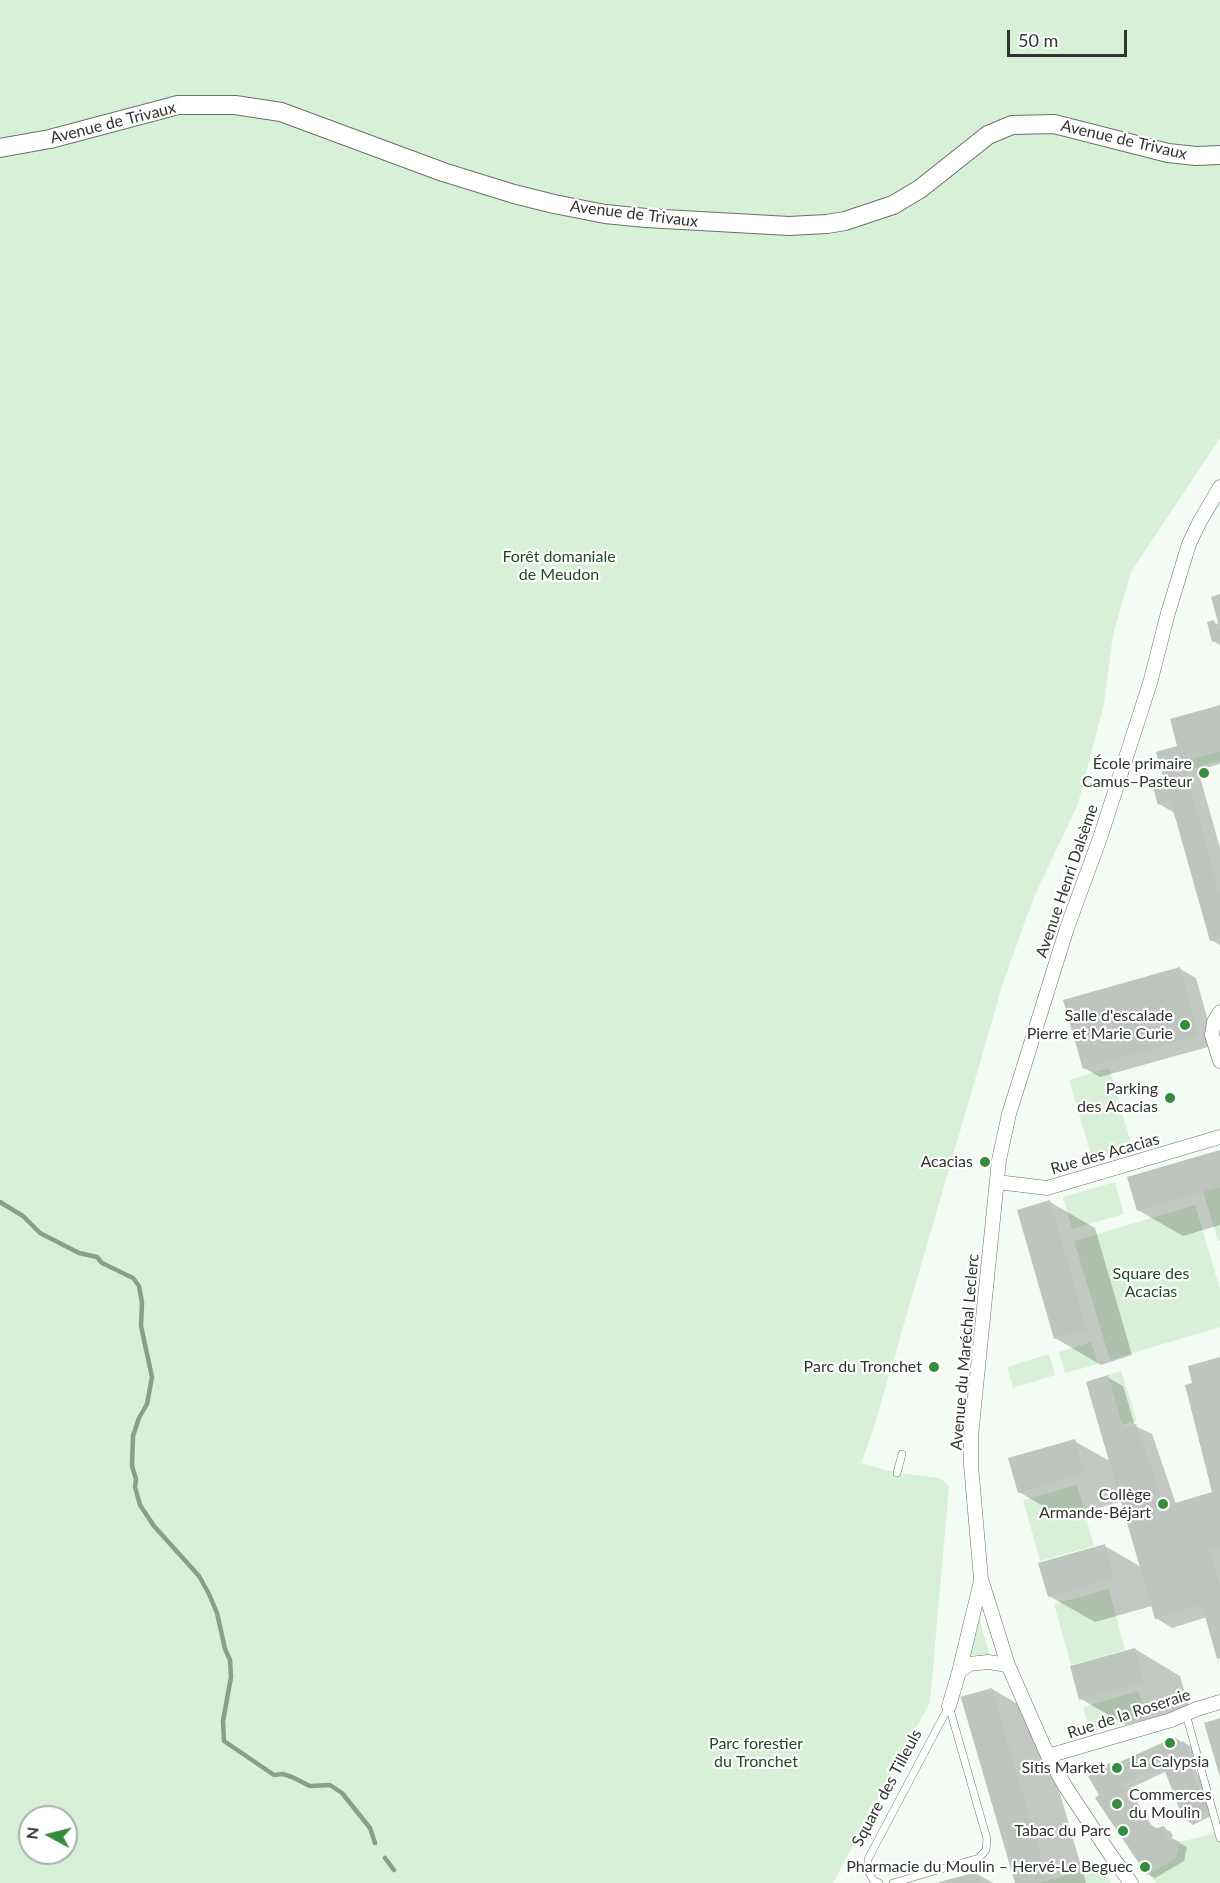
<!DOCTYPE html>
<html>
<head>
<meta charset="utf-8">
<style>
	body { margin:0 }
	#map { position:relative; width:1220px; height:1883px; overflow:hidden; background:#f4fbf4; font-family:Lato,sans-serif }
	canvas { display:block }
	.north { position:absolute; left:18px; top:1805px; width:60px; height:60px; box-sizing:border-box; background:#fff; border:2px solid #adaead; border-radius:50%; rotate:277deg; font-size:16px; font-weight:700; line-height:24px; text-align:center; color:#313431 }
	.north::after { content:''; display:block; margin:auto; width:21px; height:27px; background:#338d3d; clip-path:polygon(50% 0,100% 100%,50% 72%,0 100%) }
	.scale { position:absolute; left:1007px; top:30px; width:120px; height:27px; box-sizing:border-box; border:3px solid #313431; border-top:0; padding-left:8px; font-size:18px; line-height:21px; white-space:nowrap; color:#313431; -webkit-text-stroke:4px #fff; paint-order:stroke }
</style>
</head>
<body>
<div id="map">
<canvas width="1220" height="1883"></canvas>
<div class="north">N</div>
<div class="scale">50 m</div>
</div>
<script>
const context = document.querySelector('canvas').getContext('2d');
context.lineJoin = 'round';
function fill(path, color) { context.fillStyle = color; context.fill(path, 'evenodd'); }
const toPath = rows => new Path2D(rows.map(r => 'M' + r).join(''));
function trace(path, color, width, dash) { context.strokeStyle = color; context.lineWidth = width; context.lineCap = dash ? 'butt' : 'round'; context.setLineDash(dash || []); context.stroke(path); }
function write(font, color, halo, rows, align = 'center') {
  context.font = font + ' Lato,sans-serif'; context.lineWidth = 4.5; context.setLineDash([]); context.textBaseline = 'middle'; context.strokeStyle = halo; context.fillStyle = color; for (const [text, x, y, turn = 0] of rows) {
    context.save(); context.translate(x, y); context.rotate((+turn || 0) * Math.PI / 180); context.textAlign = isNaN(turn) ? turn : align; if (halo) context.strokeText(text, 0, 0); context.fillText(text, 0, 0); context.restore();
  }
}
fill(toPath([
	[0,0,1220,0,1220,438,1131,572,1113,635,1104,704,1078,804,1034,897,1004,980,872,1434,861,1463,897,1473,940,1478,949,1486,930,1702,833,1883,0,1883],
	[30,1817,66,1817,66,1853,30,1853],
	[1220,751,1220,761,1186,771,1183,761],
	[1109,1068,1133,1150,1093,1161,1069,1080],
	[1115,1182,1124,1214,1072,1229,1063,1197],
	[1220,1187,1220,1241,1218,1241,1203,1191],
	[1195,1205,1220,1289,1220,1327,1110,1360,1074,1241],
	[1091,1342,1098,1364,1065,1373,1059,1352],
	[1049,1354,1055,1375,1013,1388,1007,1367],
	[1121,1371,1137,1421,1122,1425,1108,1375],
	[1077,1485,1094,1546,1040,1561,1023,1500],
	[1109,1589,1125,1650,1071,1665,1054,1604],
	[978,1617,979,1617,990,1656,969,1655],
	[1138,1691,1146,1717,1090,1733,1083,1707],
	[1220,1832,1220,1883,1156,1883,1149,1874,1176,1857,1180,1842],
	[1099,1865,1111,1883,1038,1883]
]), '#d7f1d7');
fill(toPath([
	[1214,622,1220,625,1220,645,1213,641],
	[1220,706,1220,764,1198,770,1220,848,1220,945,1211,940,1175,813,1159,804,1159,783,1168,788,1179,747],
	[1180,969,1196,978,1215,1045,1100,1077,1084,1068],
	[1220,1152,1220,1225,1183,1236,1138,1210],
	[1050,1202,1095,1228,1132,1355,1101,1365,1055,1338],
	[1220,1358,1220,1659,1207,1617,1172,1628,1156,1618,1152,1606,1095,1622,1049,1596,1105,1546,1141,1567,1122,1501,1064,1518,1019,1492,1074,1441,1110,1461,1107,1377,1123,1386,1135,1426,1152,1434,1176,1504,1214,1493,1194,1384],
	[1135,1649,1180,1676,1189,1707,1126,1725,1081,1699],
	[992,1689,1037,1715,1086,1883,1017,1883],
	[1175,1738,1192,1747,1198,1761,1193,1763,1215,1814,1193,1825,1186,1820,1167,1771,1129,1789,1154,1829,1164,1828,1171,1832,1173,1836,1171,1839,1187,1847,1184,1861,1155,1878,1148,1874,1102,1796,1109,1765,1113,1767],
	[976,1873,993,1883,942,1883]
]), '#0003');
trace(toPath([
	[0,1202,23,1216,40,1233,79,1253,97,1257,102,1263,133,1278,139,1286,142,1303,141,1326,152,1377,147,1404,139,1418,133,1436,132,1466,136,1479,135,1487,140,1505,154,1526,199,1576,209,1594,217,1613,225,1649,230,1660,231,1677,223,1721,224,1741,274,1775,283,1774,292,1777,310,1786,330,1785,342,1793,370,1828,375,1843],
	[385,1858,394,1870]
]), '#86a286', 4.5);
fill(toPath([
	[1220,594,1220,626,1219,626,1211,597],
	[1214,620,1216,629,1220,629,1220,637,1219,640,1212,642,1207,622],
	[1220,705,1220,751,1183,761,1220,894,1220,938,1210,941,1170,799,1158,805,1152,784,1159,781,1163,792,1167,791,1156,752,1177,746,1170,719],
	[1180,967,1199,1036,1083,1069,1063,1000],
	[1220,1150,1220,1187,1137,1211,1127,1177],
	[1050,1200,1087,1330,1054,1339,1017,1210],
	[1220,1357,1220,1546,1209,1549,1220,1585,1220,1658,1217,1659,1202,1605,1155,1619,1086,1382,1108,1375,1123,1428,1136,1424,1165,1506,1212,1492,1185,1385,1192,1383,1188,1366],
	[1075,1439,1085,1473,1018,1493,1008,1458],
	[1105,1544,1115,1578,1048,1597,1038,1563],
	[1135,1648,1144,1682,1079,1700,1070,1666],
	[992,1688,1048,1880,1038,1883,1015,1883,961,1698,960,1697],
	[1220,1718,1220,1777,1204,1723],
	[1175,1737,1179,1743,1184,1741,1191,1757,1186,1759,1209,1810,1184,1821,1163,1766,1122,1784,1148,1824,1157,1828,1164,1826,1167,1832,1164,1835,1180,1842,1176,1857,1147,1875,1095,1798,1099,1795,1088,1776,1109,1763,1111,1766],
	[977,1872,980,1883,939,1883,939,1882]
]), '#bec5be');
const service = toPath([
	[897,1473,902,1454],
	[1186,1714,1220,1838],
	[879,1883,874,1881,868,1871,868,1859,949,1706],
	[893,1883,979,1858,986,1850,987,1839,949,1706]
]);
const minor = toPath([
	[1220,1012,1214,1022,1212,1035,1220,1061],
	[997,1182,1047,1188,1220,1137],
	[959,1672,969,1664,988,1662,1008,1665],
	[949,1706,959,1672,981,1581],
	[1048,1756,1171,1720,1197,1709,1220,1702],
	[1131,1883,1110,1854,1065,1786,1048,1756,1008,1665,981,1579,971,1465,971,1436,999,1160,1009,1114,1067,928,1100,838,1150,683,1168,613,1189,544,1199,523,1220,487]
]);
const secondary = toPath([
	[0,148,50,139,178,105,235,105,281,112,443,172,514,194,554,204,605,214,646,218,789,226,827,224,845,221,893,205,920,189,988,135,1012,125,1054,124,1168,153,1196,156,1220,155]
]);
trace(service, '#6a716a', 8);
trace(minor, '#6a716a', 15);
trace(secondary, '#6a716a', 20);
trace(service, '#fff', 7);
trace(minor, '#fff', 14);
trace(secondary, '#fff', 18);
for (const [x, y, r, color] of [
	[1204,773,6,"#338d3d"],
	[1185,1025,6,"#338d3d"],
	[1170,1098,6,"#338d3d"],
	[985,1162,6,"#338d3d"],
	[934,1367,6,"#338d3d"],
	[1163,1504,6,"#338d3d"],
	[1170,1743,6,"#338d3d"],
	[1117,1768,6,"#338d3d"],
	[1117,1804,6,"#338d3d"],
	[1123,1831,6,"#338d3d"],
	[1145,1867,6,"#338d3d"]
]) { const dot = new Path2D(); dot.arc(x, y, r, 0, 2 * Math.PI); context.fillStyle = color; context.fill(dot); trace(dot, '#fff', 2); }
write('16px', '#313431', '#fff', [
	["Avenue de Trivaux",113,123,-14],
	["Avenue de Trivaux",1124,140,13],
	["Avenue de Trivaux",634,214,7],
	["Avenue Henri Dalsème",1067,881,-71],
	["Rue des Acacias",1105,1154,-16],
	["Avenue du Maréchal Leclerc",965,1352,-85],
	["Rue de la Roseraie",1129,1714,-18],
	["Square des Tilleuls",887,1788,-62]
]);
write('16px', '#1f4a23', '#fff', [
	["Forêt domaniale",559,557],
	["de Meudon",559,575],
	["Square des",1151,1274],
	["Acacias",1151,1292],
	["Parc forestier",756,1744],
	["du Tronchet",756,1762]
]);
write('16px', '#313431', '#fff', [
	["École primaire",1192,764],
	["Camus–Pasteur",1192,782],
	["Salle d'escalade",1173,1016],
	["Pierre et Marie Curie",1173,1034],
	["Parking",1158,1089],
	["des Acacias",1158,1107],
	["Acacias",973,1162],
	["Parc du Tronchet",922,1367],
	["Collège",1151,1495],
	["Armande-Béjart",1151,1513],
	["La Calypsia",1170,1762,"center"],
	["Sitis Market",1105,1768],
	["Commerces",1129,1795,"left"],
	["du Moulin",1129,1813,"left"],
	["Tabac du Parc",1111,1831],
	["Pharmacie du Moulin – Hervé-Le Beguec",1133,1867]
], 'right');
</script>
</body>
</html>
